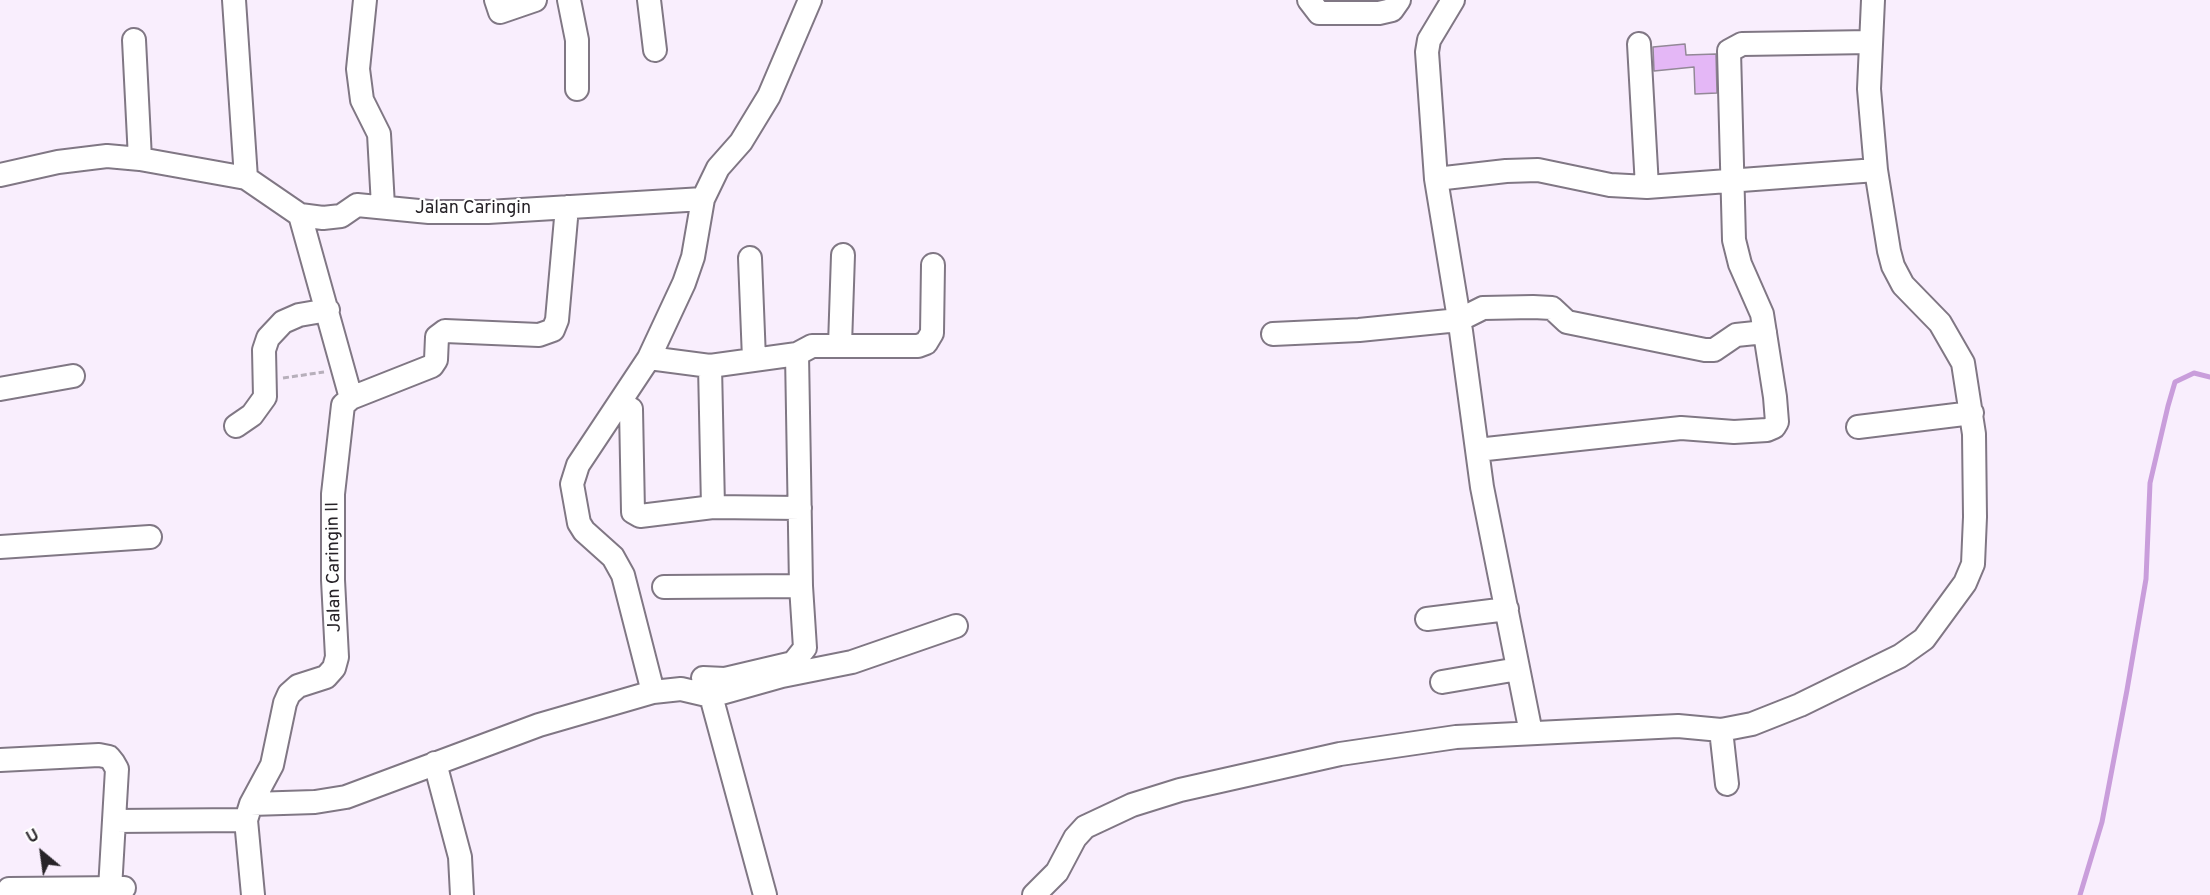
<!DOCTYPE html>
<html>
<head>
<meta charset="utf-8">
<style>
	body { margin:0 }
	#map { position:relative; width:2210px; height:895px; overflow:hidden; background:#f9eefd; font-family:Overpass,sans-serif }
	canvas { display:block }
	.north { position:absolute; left:12px; top:823px; width:60px; height:60px; -webkit-text-stroke:4px #fff; paint-order:stroke; rotate:331deg; font-size:16px; font-weight:700; line-height:24px; text-align:center; color:#272328 }
	.north::after { content:''; display:block; margin:auto; width:21px; height:27px; background:#272328; clip-path:polygon(50% 0,100% 100%,50% 72%,0 100%) }
</style>
</head>
<body>
<div id="map">
<canvas width="2210" height="895"></canvas>
<div class="north">U</div>
</div>
<script>
const context = document.querySelector('canvas').getContext('2d');
context.lineJoin = 'round';
const toPath = rows => new Path2D(rows.map(r => 'M' + r).join(''));
function trace(path, color, width, dash) { context.strokeStyle = color; context.lineWidth = width; context.lineCap = dash ? 'butt' : 'round'; context.setLineDash(dash || []); context.stroke(path); }
function fill(path, color) { context.fillStyle = color; context.fill(path, 'evenodd'); }
function write(font, color, halo, rows, align = 'center') {
  context.font = font + ' Overpass,sans-serif'; context.lineWidth = 4.5; context.setLineDash([]); context.textBaseline = 'middle'; context.strokeStyle = halo; context.fillStyle = color; for (const [text, x, y, turn = 0] of rows) {
    context.save(); context.translate(x, y); context.rotate((+turn || 0) * Math.PI / 180); context.textAlign = isNaN(turn) ? turn : align; if (halo) context.strokeText(text, 0, 0); context.fillText(text, 0, 0); context.restore();
  }
}
trace(toPath([
	[2080,895,2102,822,2127,690,2146,579,2150,483,2168,406,2175,382,2194,373,2210,377]
]), '#c99ddb', 5);
const building = toPath([
	[1685,44,1686,55,1716,54,1717,93,1695,94,1694,67,1654,71,1653,47,1685,44]
]);
fill(building, '#e4b7f6');
trace(building, '#928896', 1.5);
const minor = toPath([
	[234,0,246,178],
	[365,0,358,69,362,100,379,134,383,206],
	[496,0,500,12,535,0],
	[569,0,577,40,577,89],
	[649,0,655,50],
	[1309,0,1319,13,1379,13,1392,10,1399,0],
	[1453,0,1429,40,1427,52,1436,179,1461,331,1482,487,1531,733],
	[134,40,140,159],
	[1639,44,1647,187],
	[0,175,58,162,107,156,140,159,246,178,300,215,323,218,341,216,357,205,429,212,488,212,703,199,718,168,741,142,769,96,810,0],
	[1436,179,1506,171,1538,170,1610,185,1647,187,1876,170],
	[750,258,754,359],
	[1273,334,1359,330,1459,320,1483,308,1533,307,1552,308,1567,322,1705,350,1714,350,1736,335,1765,332],
	[840,345,843,255],
	[649,358,710,366,797,354,812,346,918,346,926,343,932,333,933,265],
	[710,366,713,507,800,508],
	[0,389,73,376],
	[351,398,432,366,436,360,437,337,445,331,539,335,553,330,557,320,567,207],
	[631,409,633,512,640,516,713,507],
	[236,426,252,415,265,397,264,350,268,338,283,322,299,315,328,310],
	[1858,427,1972,413],
	[1477,450,1681,428,1734,432,1767,430,1774,427,1777,422,1775,397,1762,314,1740,264,1734,240,1729,51,1742,44,1871,42],
	[0,547,150,537],
	[664,587,801,586],
	[1427,619,1507,609],
	[703,678,725,679,793,663,805,648,801,586,797,354],
	[1442,682,1518,669],
	[653,692,623,575,613,557,584,531,579,523,572,484,578,465,649,358,684,283,693,257,703,199],
	[711,696,765,895],
	[1721,730,1727,784],
	[0,760,99,755,109,757,113,762,117,769,110,889],
	[435,763,460,857,462,895],
	[251,804,315,802,346,797,539,725,653,692,681,689,711,696,782,676,852,662,956,626],
	[114,821,246,820],
	[9,889,124,888],
	[253,895,246,820,251,804,272,765,285,703,289,694,298,686,326,677,334,668,337,657,333,580,333,494,343,405,351,398,300,215],
	[1034,895,1057,872,1075,838,1085,827,1132,805,1180,790,1340,754,1456,737,1678,726,1721,730,1752,724,1800,705,1900,656,1924,639,1965,583,1973,564,1975,517,1974,434,1963,363,1940,323,1903,285,1893,266,1889,251,1876,170,1869,89,1873,0]
]);
trace(minor, '#807784', 26);
trace(toPath([
	[283,378,324,372]
]), '#b7afbb', 3, [6, 3]);
trace(minor, '#fff', 22);
write('18px', '#272328', '#fff', [
	["Jalan Caringin",473,209],
	["Jalan Caringin II",335,567,-91]
]);
</script>
</body>
</html>
